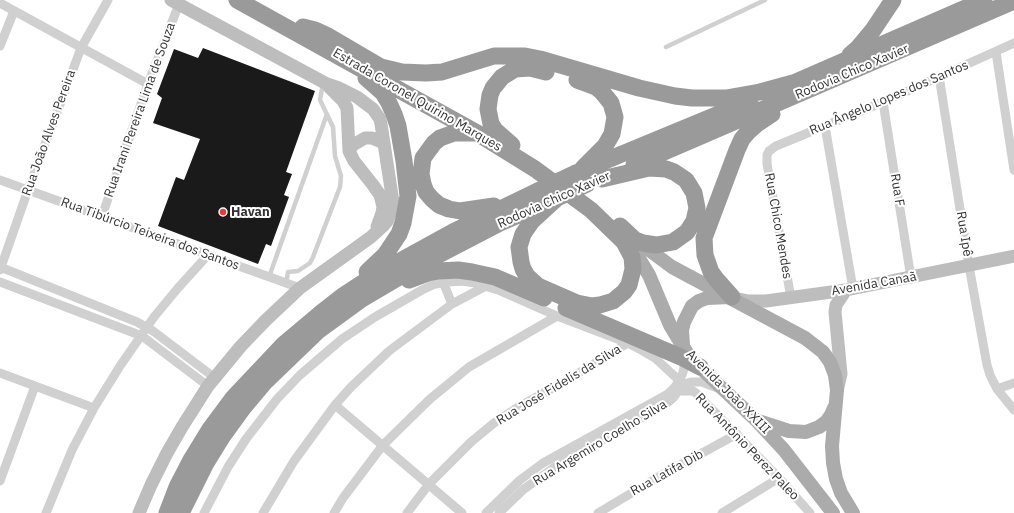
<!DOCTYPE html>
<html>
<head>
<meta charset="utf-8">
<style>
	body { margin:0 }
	canvas { display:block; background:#fff }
</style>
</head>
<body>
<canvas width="1014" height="513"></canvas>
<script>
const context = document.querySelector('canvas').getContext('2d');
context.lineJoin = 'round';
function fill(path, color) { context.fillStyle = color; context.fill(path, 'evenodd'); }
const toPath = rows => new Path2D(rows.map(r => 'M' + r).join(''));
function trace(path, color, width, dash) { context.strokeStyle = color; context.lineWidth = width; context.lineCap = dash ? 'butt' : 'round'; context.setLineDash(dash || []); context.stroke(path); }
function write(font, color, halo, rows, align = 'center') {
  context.font = font + ' "IBM Plex Sans",sans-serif'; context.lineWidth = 4; context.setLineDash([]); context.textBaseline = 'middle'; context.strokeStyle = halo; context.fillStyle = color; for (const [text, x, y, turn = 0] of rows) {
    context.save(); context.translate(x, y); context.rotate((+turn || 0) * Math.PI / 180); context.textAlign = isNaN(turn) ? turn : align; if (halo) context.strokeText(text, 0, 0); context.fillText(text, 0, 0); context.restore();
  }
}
fill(toPath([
	[203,48,315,91,286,172,292,174,284,195,289,197,271,246,266,244,258,264,158,226,176,177,184,180,200,139,153,123,162,98,157,94,174,49,198,58]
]), '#1a1a1a');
trace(toPath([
	[666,47,765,0],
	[269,277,327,114],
	[286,284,288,272,298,271,310,263,313,257,340,187,341,176,335,156,333,127,320,100,323,83]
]), '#d0d0d0', 4.5);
trace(toPath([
	[0,3,148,84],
	[0,46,14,11],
	[996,52,1014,170],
	[939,76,969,266,987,365,990,375,997,389,1014,410],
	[883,102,911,278],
	[825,126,853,289],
	[0,180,300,288],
	[102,216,148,84,179,4],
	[0,267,137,322,153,331,215,378],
	[0,270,28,190,81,48,108,0],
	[0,282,142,336,208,386],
	[443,282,452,304],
	[791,298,767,164,767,155,769,151,776,146,883,102,1014,43],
	[0,373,94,408],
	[676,389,679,391,693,391,696,393,779,478,810,513],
	[997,389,1014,383],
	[335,405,462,513],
	[0,481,35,386],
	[46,513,72,450,94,408,120,366,154,317,178,288,207,256],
	[204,513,228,467,246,439,277,399,300,375,342,339,375,317,422,290,435,284,449,282,462,281,475,283,498,290,557,316,628,343,643,351,655,358,683,384],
	[263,513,294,461,335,405,351,387,389,351,409,336,452,304,486,286],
	[334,513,343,498,383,445,430,399,469,367,557,316],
	[407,513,429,484,471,442,494,423,520,406,562,383,628,343],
	[486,513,520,480,543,463,668,394,675,387,682,375,684,369,683,356],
	[499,513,524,489,555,467,667,403,674,397,683,384,691,382,702,382,720,389],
	[598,513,660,476,737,434],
	[722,513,779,478]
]), '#d0d0d0', 9);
trace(toPath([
	[329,87,343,101,347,108,349,151,354,161,373,185,380,195,383,207,382,213,377,227],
	[349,151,353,145,365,138,372,138,384,143],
	[734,298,748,301,766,301,846,290,1014,256],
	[838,387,841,374,835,312,836,305,846,290],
	[139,513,151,485,167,453,182,427,208,386,241,346,266,320,300,288,371,237,383,226,388,220,392,208,393,202,381,124,380,119,373,109,357,97,339,88,327,84,171,0]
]), '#bdbdbd', 13);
trace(toPath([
	[637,241,672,267,805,338,823,352,830,362,835,375,837,390,832,446,833,463,836,479,841,493,853,513],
	[629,246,638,257,649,275,670,325,690,358,757,421,784,450,833,513],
	[683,345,682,330,684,322,692,306,699,301,707,298,730,297],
	[758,421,789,431,806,432,819,427,826,422,831,415,834,408]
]), '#ababab', 14);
trace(toPath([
	[237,0,477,133,535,169,591,210,624,242,632,257,633,269,629,285,624,292,613,301,600,305,592,306,577,303,538,286,527,276,523,269,521,262,519,247,523,234,532,221,556,199],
	[303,27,315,30,328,36,381,67,402,72,426,73,442,72,494,56,525,56,540,59,639,88,675,96,692,98,726,98,760,92,793,83],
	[850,55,858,48,873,30,893,0],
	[366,78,383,93,389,103,394,114,398,126,404,161,408,196,403,223,399,234,385,255,367,272],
	[577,80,596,87,602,92,611,103,615,117,612,134,605,146,583,168],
	[782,88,984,0],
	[476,133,454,133,440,138,434,143,423,158,421,174,423,184,426,192,432,199,439,205,449,209,460,211,494,206],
	[512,145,495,130,491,124,488,109,490,95,493,88,502,77,515,69,530,68,546,72],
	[634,165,1014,1],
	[576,173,750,101],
	[602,179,649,168,666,169,674,172,686,180,694,193,697,208,694,221,687,232,673,242,656,245,643,243,635,240,620,226],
	[409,280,428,273,438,271,458,270,472,272,495,277,544,298],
	[732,297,716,279,711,272,705,255,704,238,737,150,742,139,748,132,757,124,772,114],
	[566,308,683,358,700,367],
	[167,513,177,487,191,460,210,429,233,398,283,345,321,313,344,295,373,276,453,232,538,191],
	[181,513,206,463,222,437,243,408,264,383,318,331,362,299,423,263,500,223,544,204]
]), '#9a9a9a', 17);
trace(toPath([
	[538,191,576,173],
	[559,197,587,184]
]), '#9a9a9a', 17);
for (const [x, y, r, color] of [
	[223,212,4,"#e63946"]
]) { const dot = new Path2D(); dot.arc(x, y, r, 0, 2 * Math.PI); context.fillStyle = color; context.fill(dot); trace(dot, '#fff', 1.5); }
write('13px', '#333', '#fff', [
	["Rodovia Chico Xavier",852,72,-23],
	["Rua Ângelo Lopes dos Santos",889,98,-23],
	["Estrada Coronel Quirino Marques",417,100,30],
	["Rua Irani Pereira Lima de Souza",140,110,-70],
	["Rua João Alves Pereira",49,133,-70],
	["Rua F",897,190,81],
	["Rodovia Chico Xavier",554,200,-24],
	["Rua Chico Mendes",778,226,80],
	["Rua Tibúrcio Teixeira dos Santos",150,234,20],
	["Rua Ipê",964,234,81],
	["Avenida Canaã",874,284,-10],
	["Rua José Fidelis da Silva",559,385,-31],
	["Avenida João XXIII",728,392,45],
	["Rua Argemiro Coelho Silva",600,443,-31],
	["Rua Antônio Perez Paleo",747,447,46],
	["Rua Latifa Dib",667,473,-29]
]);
write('bold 13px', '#333', '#fff', [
	["Havan",231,212]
], 'left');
</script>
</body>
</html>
